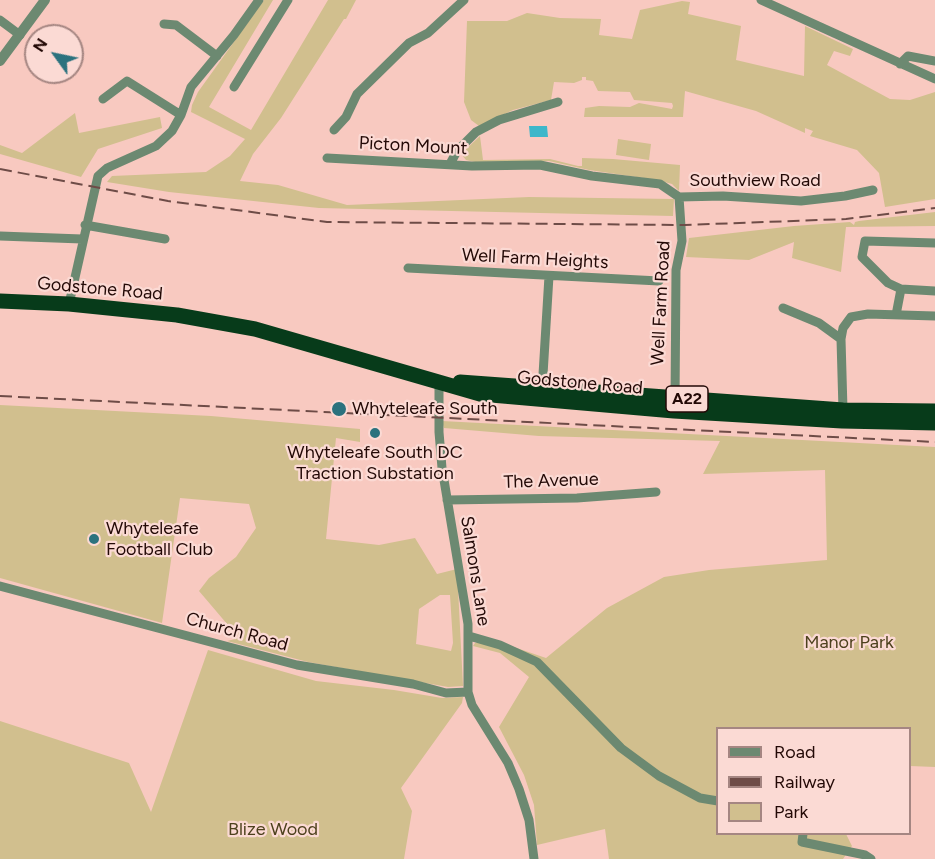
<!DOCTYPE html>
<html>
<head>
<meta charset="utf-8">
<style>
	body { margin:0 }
	#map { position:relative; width:935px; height:859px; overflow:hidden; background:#f8c9c0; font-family:Figtree,sans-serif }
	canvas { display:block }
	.legend { position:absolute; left:716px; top:727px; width:195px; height:108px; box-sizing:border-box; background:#fbdad4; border:2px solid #a58682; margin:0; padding:8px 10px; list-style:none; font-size:18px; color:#230906 }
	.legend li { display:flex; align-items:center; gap:12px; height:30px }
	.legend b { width:30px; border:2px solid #a58682 }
	.north { position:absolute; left:24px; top:24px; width:60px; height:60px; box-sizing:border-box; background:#fbdad4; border:2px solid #a58682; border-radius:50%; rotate:303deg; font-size:16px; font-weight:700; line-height:24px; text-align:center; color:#230906 }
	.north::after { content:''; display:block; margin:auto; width:21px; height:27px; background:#2b727e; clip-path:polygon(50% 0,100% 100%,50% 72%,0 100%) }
</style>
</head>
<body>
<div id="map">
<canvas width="935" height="859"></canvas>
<ul class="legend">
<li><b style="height:8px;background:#6c8971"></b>Road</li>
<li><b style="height:8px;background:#6e4c47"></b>Railway</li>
<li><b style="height:16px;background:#d1bf8e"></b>Park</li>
</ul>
<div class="north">N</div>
</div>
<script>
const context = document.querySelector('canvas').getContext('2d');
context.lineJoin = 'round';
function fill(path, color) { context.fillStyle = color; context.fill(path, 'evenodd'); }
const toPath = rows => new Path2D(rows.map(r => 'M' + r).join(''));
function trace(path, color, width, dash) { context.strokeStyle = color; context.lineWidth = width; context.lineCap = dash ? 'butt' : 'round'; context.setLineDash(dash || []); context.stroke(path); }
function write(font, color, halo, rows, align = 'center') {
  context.font = font + ' Figtree,sans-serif'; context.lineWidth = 4.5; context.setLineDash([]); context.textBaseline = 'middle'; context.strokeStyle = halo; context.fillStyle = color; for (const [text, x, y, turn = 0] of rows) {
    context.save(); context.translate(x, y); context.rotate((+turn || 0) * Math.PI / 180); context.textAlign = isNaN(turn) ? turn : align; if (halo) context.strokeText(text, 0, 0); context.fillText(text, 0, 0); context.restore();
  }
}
fill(toPath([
	[264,0,273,0,209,107,251,130,328,0,356,0,346,19,344,19,281,118,253,154,240,181,278,185,347,205,529,197,674,199,673,216,319,208,169,192,107,182,112,176,206,172,230,156,245,139,191,112,192,105,198,92],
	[682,1,690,2,688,14,741,26,736,60,804,76,805,26,853,49,850,56,834,51,827,65,890,99,910,100,935,92,935,199,885,207,879,173,857,150,810,136,813,131,805,128,805,133,756,111,685,91,683,117,584,117,585,108,599,106,630,107,639,103,672,109,673,106,672,103,634,100,630,92,598,91,593,81,586,80,586,77,582,77,582,80,574,83,554,82,551,100,513,110,479,126,471,120,464,102,467,21,507,21,527,13,560,18,601,19,599,35,632,39,640,10],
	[75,113,79,133,160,117,162,128,98,149,81,177,0,154,0,145,22,153],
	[480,136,483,160,550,159,578,166,582,166,582,158,613,159,680,165,679,191,672,184,657,180,589,170,549,161,475,162,466,160,461,154],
	[618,139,651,144,649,160,616,155],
	[935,212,935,226,846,227,841,272,792,258,794,242,749,260,686,257,689,238,794,226,850,222,854,225,855,222,859,221],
	[0,405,211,416,360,429,360,442,336,438,326,539,379,545,415,538,437,574,457,569,463,686,448,687,308,662,227,641,239,638,199,591,209,578,236,557,256,528,249,504,180,498,162,623,0,578],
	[440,595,450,595,453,643,451,651,416,644,419,609],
	[442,421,935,447,935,767,910,766,910,728,718,728,718,834,846,834,852,846,843,859,609,859,605,829,537,845,534,805,524,775,499,727,529,677,500,653,473,646,475,643,496,641,546,658,607,608,664,577,709,570,827,560,825,470,703,474,720,441,539,436,444,428],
	[208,650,316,681,394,690,442,698,463,697,462,703,401,788,412,811,404,859,0,859,0,721,129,763,151,812]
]), '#d1bf8e');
fill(toPath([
	[529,126,547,126,548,137,530,137]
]), '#3db7ca');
trace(toPath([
	[761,0,935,79],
	[0,20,20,35],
	[164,24,176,25,217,56],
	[900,64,908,56,935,61],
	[234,87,288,0],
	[103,99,127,81,181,115],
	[334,130,346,117,357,94,409,43,428,33,464,0],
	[327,158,472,166,540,165,592,176,660,184,679,197,723,196,801,201,845,196,873,190],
	[450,164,457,151,476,132,499,120,558,102],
	[85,225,165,239],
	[0,236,82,239],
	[408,268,659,281],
	[901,289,888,283,862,257,865,241,935,243],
	[69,304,98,176,107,168,156,146,172,131,181,115,191,87,234,35,259,0],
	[783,308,819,323,841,339],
	[896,315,901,289,935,291],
	[439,382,439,432,442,468,468,624,468,692,472,705,508,763,519,789,529,820,534,859],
	[542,391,549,276],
	[675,402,676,270,682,241,679,197],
	[843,410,841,339,843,328,851,317,868,314,935,316],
	[447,500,577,498,656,492],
	[0,586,297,665,413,684,446,693,468,692],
	[469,636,500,645,537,662,621,748,659,776,700,798,718,801],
	[803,834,802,842,865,855,871,859]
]), '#6c8971', 9);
trace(toPath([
	[0,61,45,0]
]), '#6c8971', 10);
trace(toPath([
	[0,301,69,304,177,315,255,329,480,394,674,411,842,421,935,423],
	[460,382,843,410,935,411]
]), '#073b1a', 15);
trace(toPath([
	[0,169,168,201,327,222,685,225,846,219,935,208],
	[0,396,935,442]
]), '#6e4c47', 2, [12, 6]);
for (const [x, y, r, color] of [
	[339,409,8,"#2b727e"],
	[375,433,6,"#2b727e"],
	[94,539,6,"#2b727e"]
]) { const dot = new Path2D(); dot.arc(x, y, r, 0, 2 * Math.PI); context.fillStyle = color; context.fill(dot); trace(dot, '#fbdad4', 2); }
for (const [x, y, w] of [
	[687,399,42]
]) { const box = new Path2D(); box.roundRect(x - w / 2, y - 13, w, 26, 4.5); context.fillStyle = '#fbdad4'; context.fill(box); trace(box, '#230906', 1.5); }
write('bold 16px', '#230906', null, [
	["A22",687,399]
]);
write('18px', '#230906', '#fbdad4', [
	["Picton Mount",413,146,3],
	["Southview Road",755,181],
	["Well Farm Heights",535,259,3],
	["Godstone Road",100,289,5],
	["Well Farm Road",661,303,-87],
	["Godstone Road",580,383,5],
	["The Avenue",551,481,-2],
	["Salmons Lane",475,571,81],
	["Church Road",237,632,15]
]);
write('18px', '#230906', '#fbdad4', [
	["Whyteleafe South",352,409],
	["Whyteleafe South DC",375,453,"center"],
	["Traction Substation",375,474,"center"],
	["Whyteleafe",106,529],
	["Football Club",106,550]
], 'left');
write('18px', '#4d411d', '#fbdad4', [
	["Manor Park",849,643],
	["Blize Wood",273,830]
]);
</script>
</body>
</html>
